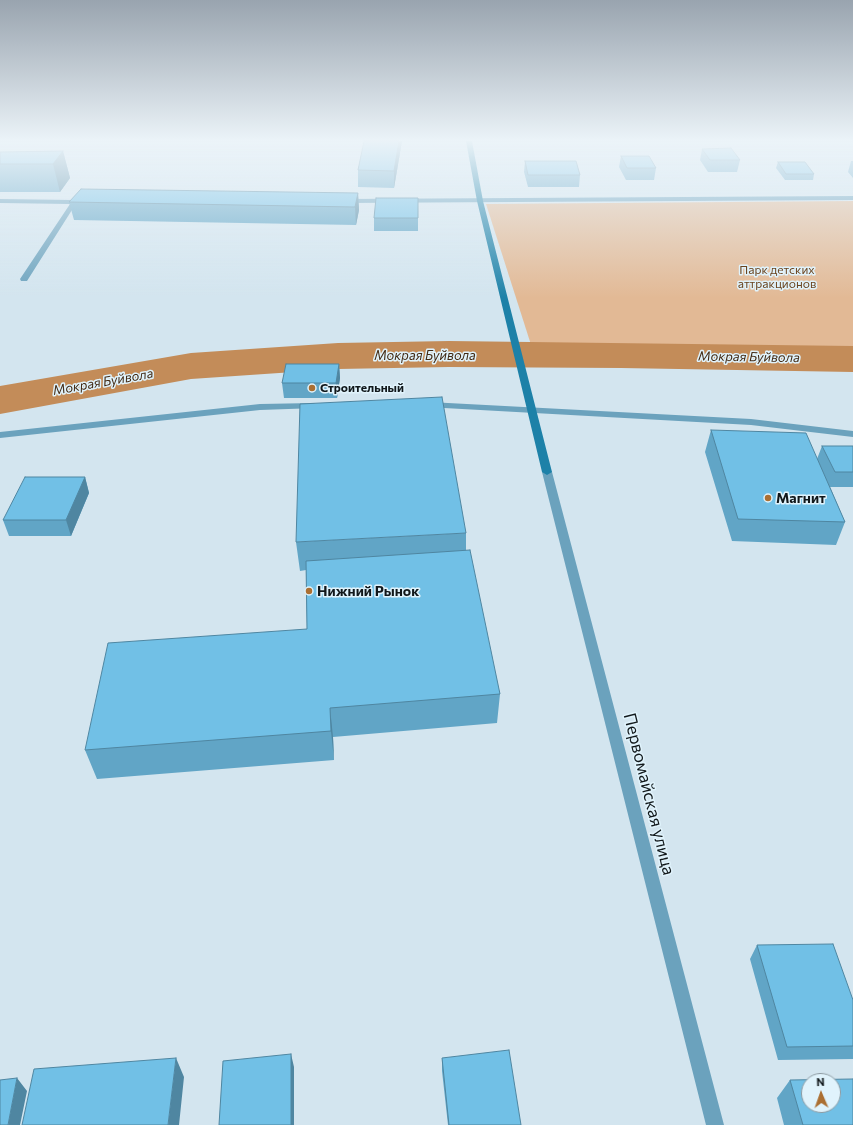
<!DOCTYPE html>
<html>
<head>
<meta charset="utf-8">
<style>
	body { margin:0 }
	#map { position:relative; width:853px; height:1125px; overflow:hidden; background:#d3e5ef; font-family:Commissioner,sans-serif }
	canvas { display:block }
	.north { position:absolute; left:801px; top:1073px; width:40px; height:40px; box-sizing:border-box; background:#e0f3fc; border:1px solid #8d9ba2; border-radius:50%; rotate:358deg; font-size:11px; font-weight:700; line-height:16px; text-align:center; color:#11181b }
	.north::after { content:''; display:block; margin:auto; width:14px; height:18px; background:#ab6f32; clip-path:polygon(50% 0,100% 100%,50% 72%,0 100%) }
</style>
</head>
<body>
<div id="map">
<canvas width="853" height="1125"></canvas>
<div class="north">N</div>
</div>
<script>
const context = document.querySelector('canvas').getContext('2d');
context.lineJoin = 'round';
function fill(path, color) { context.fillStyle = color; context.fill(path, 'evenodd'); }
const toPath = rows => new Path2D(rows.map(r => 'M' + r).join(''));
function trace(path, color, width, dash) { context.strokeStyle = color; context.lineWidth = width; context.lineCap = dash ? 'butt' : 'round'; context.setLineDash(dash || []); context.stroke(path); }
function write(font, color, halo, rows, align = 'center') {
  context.font = font + ' Commissioner,sans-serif'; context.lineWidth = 3; context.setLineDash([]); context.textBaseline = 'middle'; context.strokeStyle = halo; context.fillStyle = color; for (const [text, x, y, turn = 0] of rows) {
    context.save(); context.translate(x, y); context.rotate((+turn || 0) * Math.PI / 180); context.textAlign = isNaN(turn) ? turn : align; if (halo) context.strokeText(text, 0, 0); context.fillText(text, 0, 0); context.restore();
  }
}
fill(toPath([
	[853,201,853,352,533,351,486,204]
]), '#e2b995');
fill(toPath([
	[449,341,853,346,853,372,621,368,449,367,338,369,191,379,0,414,0,386,191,353,338,343,449,341]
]), '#c38c59');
fill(toPath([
	[853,196,853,200,344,203,341,201,344,199,853,196],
	[0,199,74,200,77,202,27,281,21,281,20,279,70,204,0,203,0,199],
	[429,402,751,419,853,431,853,437,751,425,426,407,425,405,429,402],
	[314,403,318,406,317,408,260,410,0,438,0,432,260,404,314,403],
	[547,469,552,472,724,1125,706,1125,542,472,547,469]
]), '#6ba2bd');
fill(toPath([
	[466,141,472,141,483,201,552,472,547,475,542,472,477,201,466,141]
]), '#1d81a8');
fill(toPath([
	[364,141,402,141,394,188,358,187,358,170],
	[702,149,740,160,737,172,708,172,700,160],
	[63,151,70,178,60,192,0,192,0,152],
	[621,156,656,168,654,180,626,180,619,167],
	[525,161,580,175,579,187,528,187,524,172],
	[851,161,853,161,853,178,848,172],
	[778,162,814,174,813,180,785,180,776,168],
	[358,193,359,210,356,225,74,220,69,202],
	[418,198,418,231,374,231,374,218],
	[339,364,340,378,337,398,284,398,282,383],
	[711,430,817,459,822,446,853,446,853,487,830,487,845,522,836,545,732,541,705,452],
	[85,477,89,493,71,536,9,536,3,520],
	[466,533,466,551,500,694,497,723,333,737,334,760,97,779,85,750,307,629,306,570,300,571,296,542],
	[757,945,853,1000,853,1059,778,1060,750,959],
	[442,1058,521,1125,448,1125,442,1071],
	[790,1080,853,1125,784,1125,777,1098]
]), '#61a5c6');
fill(toPath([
	[399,141,402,141,394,188,394,171],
	[63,151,70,178,60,192,53,164],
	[358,193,359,210,356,225,355,207],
	[339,364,340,378,337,398,336,383],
	[85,477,89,493,71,536,66,520],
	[330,708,333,737,334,760,331,731],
	[291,1054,294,1067,294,1125,291,1125],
	[176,1058,184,1077,179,1125,168,1125],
	[17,1078,27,1091,20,1125,8,1125]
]), '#4f86a1');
const building = toPath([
	[364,141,399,141,394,171,358,170,364,141],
	[731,148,740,160,710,160,702,149,731,148],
	[63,151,53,164,0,164,0,152,63,151],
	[621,156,649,156,656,168,627,168,621,156],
	[525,161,576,161,580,175,528,175,525,161],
	[778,162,805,162,814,174,786,174,778,162],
	[81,189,358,193,355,207,69,202,81,189],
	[376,198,418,198,418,218,374,218,376,198],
	[286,364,339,364,336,383,282,383,286,364],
	[442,397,466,533,296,542,300,404,442,397],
	[711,430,806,433,845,522,738,519,711,430],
	[822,446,853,446,853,472,835,472,822,446],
	[25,477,85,477,66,520,3,520,25,477],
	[470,550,500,694,330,708,331,731,85,750,108,643,307,629,306,561,470,550],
	[833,944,853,1000,853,1046,787,1047,757,945,833,944],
	[509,1050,521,1125,449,1125,442,1058,509,1050],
	[291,1054,291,1125,219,1125,223,1061,291,1054],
	[176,1058,168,1125,22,1125,34,1069,176,1058],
	[17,1078,8,1125,0,1125,0,1080,17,1078],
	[853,1079,853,1125,803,1125,790,1080,853,1079],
	[809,1081,833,1081,833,1105,809,1105,809,1081]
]);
fill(building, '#71c0e6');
trace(building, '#4f86a1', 1);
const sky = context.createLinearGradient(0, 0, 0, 298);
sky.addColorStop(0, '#99a4af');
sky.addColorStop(0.47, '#ebf3f8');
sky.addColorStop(1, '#ebf3f800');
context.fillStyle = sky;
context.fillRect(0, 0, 853, 298);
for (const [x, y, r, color] of [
	[312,388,4,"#ab6f32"],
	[768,498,4,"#ab6f32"],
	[309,591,4,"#ab6f32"]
]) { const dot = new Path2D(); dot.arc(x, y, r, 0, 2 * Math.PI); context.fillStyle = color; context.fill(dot); trace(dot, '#e0f3fc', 1.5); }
write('12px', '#6a431d', '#e0f3fc', [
	["Парк детских",777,270],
	["аттракционов",777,284]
]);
write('bold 12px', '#11181b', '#e0f3fc', [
	["Строительный",320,388]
], 'left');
write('italic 13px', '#412913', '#e0f3fc', [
	["Мокрая Буйвола",425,356],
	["Мокрая Буйвола",749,357,1],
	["Мокрая Буйвола",103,382,-10]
]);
write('bold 14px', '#11181b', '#e0f3fc', [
	["Магнит",776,498],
	["Нижний Рынок",317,591]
], 'left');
write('17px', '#11181b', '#e0f3fc', [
	["Первомайская улица",649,794,76]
]);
</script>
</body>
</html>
